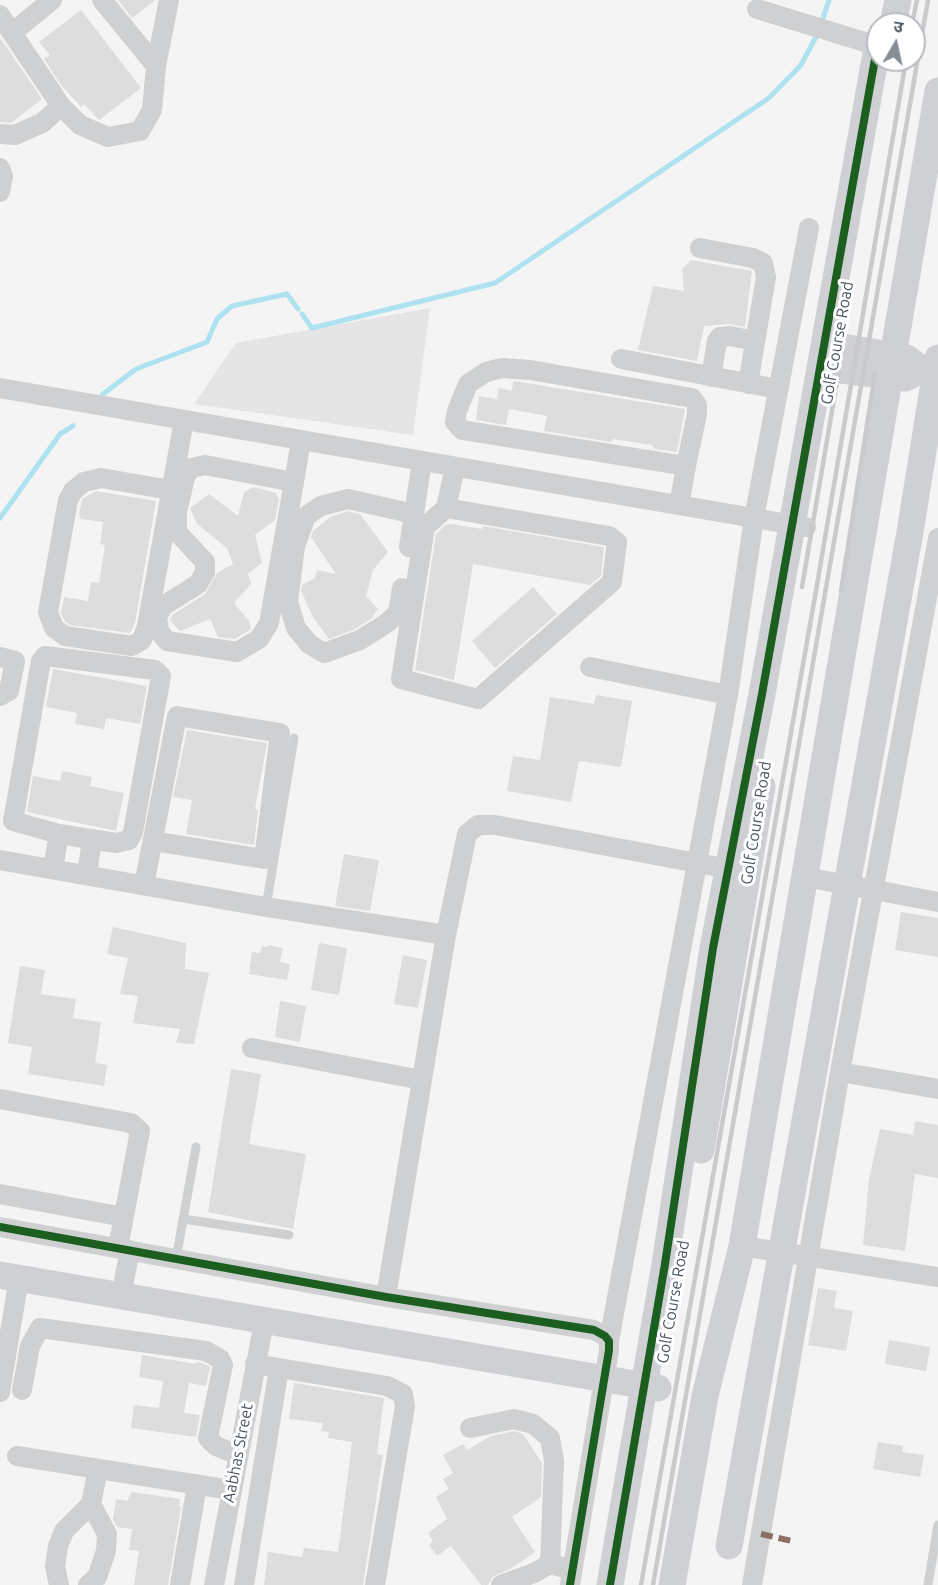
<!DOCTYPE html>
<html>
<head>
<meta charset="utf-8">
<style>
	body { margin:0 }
	#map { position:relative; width:938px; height:1585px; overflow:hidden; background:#f4f4f4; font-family:Ubuntu,"Noto Sans Devanagari",sans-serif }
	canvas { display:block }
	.north { position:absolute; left:866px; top:12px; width:60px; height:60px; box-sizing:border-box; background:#fff; border:2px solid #b7bbc0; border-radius:50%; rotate:9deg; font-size:16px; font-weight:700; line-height:24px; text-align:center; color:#4a5661 }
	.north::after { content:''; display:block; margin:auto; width:21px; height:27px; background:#868d94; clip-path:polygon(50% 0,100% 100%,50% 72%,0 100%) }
</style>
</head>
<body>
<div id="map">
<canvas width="938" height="1585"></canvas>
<div class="north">उ</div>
</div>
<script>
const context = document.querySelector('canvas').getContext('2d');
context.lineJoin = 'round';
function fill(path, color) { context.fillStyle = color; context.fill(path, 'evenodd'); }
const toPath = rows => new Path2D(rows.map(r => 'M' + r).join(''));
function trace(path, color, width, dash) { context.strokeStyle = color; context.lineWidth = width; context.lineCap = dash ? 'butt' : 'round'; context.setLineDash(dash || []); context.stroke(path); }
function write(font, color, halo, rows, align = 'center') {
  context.font = font + ' Ubuntu,sans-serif'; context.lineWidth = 6; context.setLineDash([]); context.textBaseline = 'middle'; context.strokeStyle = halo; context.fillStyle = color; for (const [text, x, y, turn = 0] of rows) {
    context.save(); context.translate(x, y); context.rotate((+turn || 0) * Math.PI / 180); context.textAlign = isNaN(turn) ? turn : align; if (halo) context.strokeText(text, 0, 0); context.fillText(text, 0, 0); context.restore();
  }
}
fill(toPath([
	[430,308,413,435,194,404,236,343]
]), '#e6e5e6');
trace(toPath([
	[821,24,829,0],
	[302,314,312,328,495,283,769,98,801,65,818,33],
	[103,394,136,369,207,342,217,319,232,306,287,294,298,309],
	[0,518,60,434,73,426]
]), '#aee2f0', 5);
fill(toPath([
	[118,0,155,0,132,18],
	[81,10,141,88,99,120,84,104,81,107,61,85,44,59,50,55,39,42],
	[0,38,42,99,11,123,0,122],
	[691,260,752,271,745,327,729,324,704,326,697,361,638,350,653,286,684,291,682,269],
	[514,381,685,409,677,452,655,449,652,445,612,439,611,442,544,431,547,416,509,409,506,425,476,420,479,396,497,399,499,388,511,391],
	[254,487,276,493,279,500,275,520,255,535,262,563,248,574,251,584,234,603,249,621,251,629,235,639,218,637,210,619,180,631,170,620,172,615,205,594,217,573,233,564,227,548,197,524,190,508,209,494,238,516,244,492],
	[96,491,156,501,135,623,130,633,70,625,64,620,61,613,64,597,88,601,91,582,99,583,105,545,100,544,103,522,81,519,79,515,82,499],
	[348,511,360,514,388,552,373,570,366,596,378,609,371,619,355,629,329,639,313,617,301,591,302,585,315,578,317,570,336,574,311,537,313,531,330,517],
	[451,524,482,529,483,526,604,547,601,576,590,585,473,564,454,680,415,670,436,534,445,525],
	[533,587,557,614,495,668,472,641],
	[53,669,147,686,140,724,106,718,104,729,75,724,77,713,46,707],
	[596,695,632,701,621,767,579,761,571,802,507,791,513,756,540,760,550,697,594,704],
	[187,730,267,743,255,809,258,810,254,845,186,834,192,800,173,797],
	[62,771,92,777,90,786,124,793,116,831,27,812,33,776,60,781],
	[344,854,379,860,370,911,335,906],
	[901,912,938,918,938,957,895,950],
	[113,927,186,943,185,969,209,973,194,1044,176,1043,180,1029,133,1023,138,996,120,994,128,958,107,954],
	[319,943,347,948,339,995,311,990],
	[268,945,283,948,280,962,290,964,287,980,249,974,252,952,260,953,262,946,267,947],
	[403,955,427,960,418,1008,394,1004],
	[20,966,45,970,41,994,76,999,73,1018,101,1022,95,1063,107,1065,104,1086,28,1074,32,1047,8,1043],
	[280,1001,306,1006,300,1042,275,1037],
	[231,1069,261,1074,249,1144,306,1154,293,1229,208,1212],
	[915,1121,938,1125,938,1178,915,1174,905,1251,863,1245,869,1179,880,1129,913,1135],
	[818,1288,837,1291,834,1308,853,1311,846,1351,808,1345],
	[889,1340,930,1347,926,1371,885,1364],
	[142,1355,196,1364,196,1362,202,1363,210,1367,206,1386,189,1383,184,1413,200,1415,196,1437,131,1428,134,1405,159,1408,163,1381,139,1377],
	[294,1383,384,1398,377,1454,383,1455,363,1585,264,1585,268,1552,302,1557,304,1548,338,1552,352,1442,328,1438,329,1432,321,1431,323,1423,289,1419],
	[514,1431,523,1434,542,1463,541,1497,512,1517,535,1552,512,1568,492,1577,488,1585,481,1585,451,1546,437,1556,429,1545,433,1541,428,1533,447,1519,436,1497,449,1489,443,1479,453,1473,443,1455,463,1444,467,1450,491,1436],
	[878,1442,903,1446,902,1452,924,1455,920,1477,873,1469],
	[132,1492,180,1499,179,1507,181,1507,168,1585,134,1585,139,1551,129,1550,132,1529,117,1527,113,1519,116,1499,127,1501]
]), '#ddddde');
trace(toPath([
	[266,907,294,738],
	[183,1219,289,1235],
	[176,1259,196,1147],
	[928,1585,938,1525]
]), '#ced0d2', 9);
trace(toPath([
	[102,0,156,66],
	[757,9,878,46],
	[0,15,61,106],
	[13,32,52,0],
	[0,134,15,135,42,123,61,106,80,125,108,137,140,131,152,110,156,66,169,0],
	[0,168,3,176,0,192],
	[700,248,753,258,763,263,766,277,748,384],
	[621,359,778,389],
	[711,377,717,341,720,337,730,336,755,341],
	[0,388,806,527],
	[294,482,205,465,191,468,185,477,177,512,177,532,205,562,205,572,198,584,163,606,157,616,159,631,167,641,237,652,259,639,269,623,294,482,301,440],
	[170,490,101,478,84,482,73,491,68,500,48,612,54,628,65,636,132,646,142,640,147,626,184,420],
	[679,505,686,466,462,430,455,422,457,411,468,384,486,372,502,368,530,370,692,398,697,405,697,414,686,466],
	[446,508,609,536,617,542,612,582,478,699,401,679,425,527,446,508,455,467],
	[409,547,422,461],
	[402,588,398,613,387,623,360,640,324,653,309,644,296,628,288,602,295,546,306,516,321,506,348,499,414,514],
	[45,656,155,670,161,676,133,832,129,840,116,843,59,834,13,821,41,661,45,656],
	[0,657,15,661,9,691,0,696],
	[590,667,728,695],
	[0,860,266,907,446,935],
	[53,869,59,834],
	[87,875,92,839],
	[805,877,938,902],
	[144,885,177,716,280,733,264,859,153,841],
	[252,1048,422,1080],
	[840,1072,938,1089],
	[0,1099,131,1123,140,1131,118,1248],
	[0,1194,124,1217],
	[0,1227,386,1297,594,1330,605,1336,609,1341,609,1350,570,1585],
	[742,1246,938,1277],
	[121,1296,130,1250],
	[386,1297,446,935,467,834,478,825,495,825,740,871],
	[609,1341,728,695,754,518,809,228],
	[255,1364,387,1386,403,1394,405,1406,375,1585],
	[22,1390,30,1346,40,1328,206,1351,220,1359,223,1365,208,1438,216,1446,238,1455],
	[0,1392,19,1278],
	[470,1428,514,1419,533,1424,550,1438,554,1461,550,1564,572,1570],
	[17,1456,231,1490],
	[59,1585,55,1566,58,1546,64,1531,91,1504,98,1469],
	[88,1585,97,1577,106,1551,107,1534,91,1504],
	[180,1585,197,1485],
	[214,1585,264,1322],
	[244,1585,279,1368],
	[501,1585,534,1573,550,1564],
	[752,1585,840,1072,938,538]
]), '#ced0d2', 20);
trace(toPath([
	[893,24,898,0],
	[837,346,907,358,921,369,938,371],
	[833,369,905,378,910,376],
	[701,1150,762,786],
	[0,1275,658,1388],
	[729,1546,910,532,938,358],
	[610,1585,665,1264,713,948,762,694,878,42],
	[672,1585,705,1396,742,1246,938,91]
]), '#ced0d4', 27);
trace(toPath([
	[912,24,917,0],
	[802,587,839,370],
	[841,591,875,374],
	[641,1585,817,585,906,60],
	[653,1585,928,0]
]), '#c9cacc', 4.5);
trace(toPath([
	[761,1534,792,1541]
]), '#8d6e63', 6, [12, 6]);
trace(toPath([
	[0,1227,386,1297,594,1330,605,1336,609,1341,609,1350,570,1585],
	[610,1585,665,1264,713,948,762,694,878,42]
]), '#1b5e20', 8);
write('16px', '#4a5661', '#fff', [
	["Golf Course Road",837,343,-80],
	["Golf Course Road",756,823,-81],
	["Golf Course Road",673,1302,-80],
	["Aabhas Street",238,1453,-79]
]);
</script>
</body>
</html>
